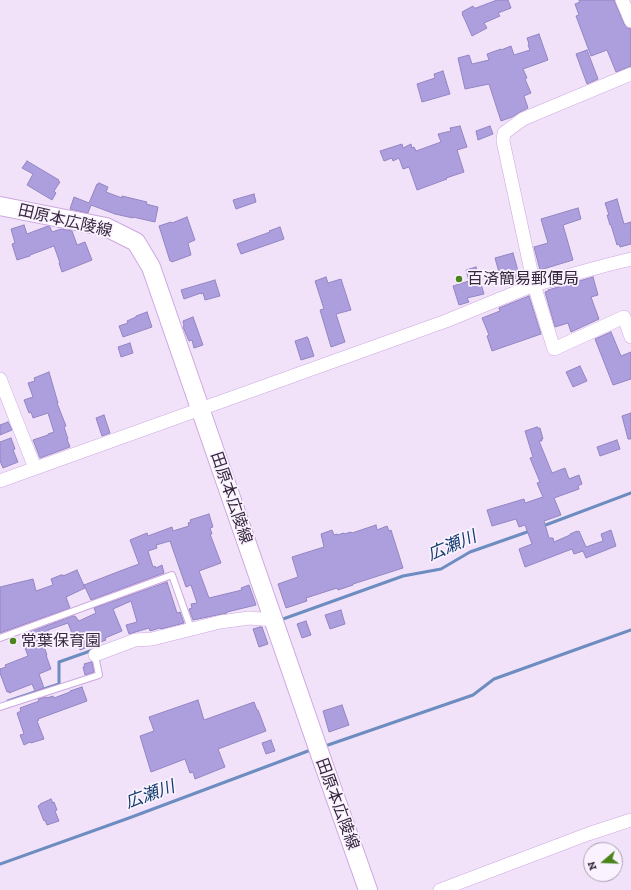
<!DOCTYPE html>
<html>
<head>
<meta charset="utf-8">
<style>
	body { margin:0 }
	#map { position:relative; width:631px; height:890px; overflow:hidden; background:#f1e2fa; font-family:"Zilla Slab",serif }
	canvas { display:block }
	.north { position:absolute; left:583px; top:842px; width:40px; height:40px; box-sizing:border-box; background:#faf2fe; border:1px solid #aca1b1; border-radius:50%; rotate:251deg; font-size:11px; font-weight:700; line-height:16px; text-align:center; color:#36273e }
	.north::after { content:''; display:block; margin:auto; width:14px; height:18px; background:#4b831d; clip-path:polygon(50% 0,100% 100%,50% 72%,0 100%) }
</style>
</head>
<body>
<div id="map">
<canvas width="631" height="890"></canvas>
<div class="north">N</div>
</div>
<script>
const context = document.querySelector('canvas').getContext('2d');
context.lineJoin = 'round';
const toPath = rows => new Path2D(rows.map(r => 'M' + r).join(''));
function trace(path, color, width, dash) { context.strokeStyle = color; context.lineWidth = width; context.lineCap = dash ? 'butt' : 'round'; context.setLineDash(dash || []); context.stroke(path); }
function fill(path, color) { context.fillStyle = color; context.fill(path, 'evenodd'); }
function write(font, color, halo, rows, align = 'center') {
  context.font = font + ' "Zilla Slab","Noto Sans JP",serif'; context.lineWidth = 3.5; context.setLineDash([]); context.textBaseline = 'middle'; context.strokeStyle = halo; context.fillStyle = color; for (const [text, x, y, turn = 0] of rows) {
    context.save(); context.translate(x, y); context.rotate((+turn || 0) * Math.PI / 180); context.textAlign = isNaN(turn) ? turn : align; if (halo) context.strokeText(text, 0, 0); context.fillText(text, 0, 0); context.restore();
  }
}
trace(toPath([
	[543,526,631,493],
	[283,619,403,576,441,569,470,552,530,531],
	[8,701,59,684,59,662,93,650],
	[328,745,473,695,494,679,583,647,631,630],
	[0,864,129,818,308,751]
]), '#6d8cbf', 3);
const building = toPath([
	[497,0,508,0,511,8,498,13,500,16,484,23,487,28,472,36,465,20,462,14,463,14,462,12,473,6,474,8,476,8,497,0],
	[579,0,614,0,624,24,627,28,631,29,631,66,616,72,607,50,591,56,576,16,579,15,575,4,580,2,579,0],
	[539,34,548,60,523,69,527,78,525,79,531,93,524,96,528,108,520,112,512,117,501,121,489,84,465,89,458,58,469,55,472,64,489,60,487,54,501,49,501,50,511,46,514,55,530,50,528,45,529,44,527,38,539,34],
	[587,50,598,79,587,84,576,54,587,50],
	[443,71,450,94,422,102,417,84,435,78,434,74,443,71],
	[460,126,467,147,457,150,464,172,446,178,447,179,417,190,409,167,403,169,399,158,393,161,392,158,384,161,380,151,402,144,403,148,411,144,412,148,414,147,416,151,441,142,438,134,451,131,450,128,460,126],
	[490,126,493,134,478,140,476,131,490,126],
	[27,161,59,180,58,181,60,182,54,191,56,193,52,200,27,185,33,174,22,168,27,161],
	[99,183,108,187,106,192,122,198,122,196,147,202,146,204,158,207,155,222,133,217,133,218,115,214,91,205,88,213,70,209,74,197,89,203,97,184,99,184,99,183],
	[254,194,256,202,236,209,233,200,254,194],
	[617,199,624,224,631,222,631,244,620,247,619,244,617,245,611,225,610,225,607,215,609,215,605,203,617,199],
	[578,208,581,219,563,225,573,260,540,270,534,247,548,243,541,219,578,208],
	[187,217,195,240,188,243,191,255,172,262,171,261,170,261,159,226,171,222,172,223,187,217],
	[24,225,27,234,48,226,50,227,52,232,61,229,72,231,77,245,85,242,92,260,62,272,59,263,60,263,54,246,30,255,30,256,17,260,12,244,15,243,11,229,24,225],
	[280,227,284,239,241,254,237,244,270,232,269,231,280,227],
	[513,253,520,278,502,283,495,258,513,253],
	[476,267,484,294,467,298,469,302,459,305,453,286,469,281,466,270,476,267],
	[326,277,328,283,341,279,351,310,336,314,345,342,331,347,320,310,324,309,315,281,326,277],
	[593,277,598,295,591,297,599,319,571,332,568,323,555,327,545,292,548,291,548,290,593,277],
	[215,280,220,296,205,300,203,293,201,294,201,293,184,299,181,290,215,280],
	[529,296,541,334,492,351,487,336,489,335,482,318,500,311,499,308,529,296],
	[147,312,152,327,123,337,119,326,128,323,127,321,136,317,136,316,147,312],
	[193,317,203,345,194,348,192,340,189,341,183,327,184,326,183,321,193,317],
	[611,332,621,356,631,352,631,379,613,385,595,339,611,332],
	[307,337,307,338,308,338,314,356,301,360,295,341,307,337],
	[130,343,133,353,121,357,118,347,130,343],
	[580,366,587,381,573,387,566,372,580,366],
	[49,372,58,403,57,403,66,426,64,427,68,439,67,439,70,447,40,458,33,440,48,435,48,434,54,432,48,413,33,418,31,412,29,413,24,400,33,397,28,383,35,381,34,378,49,372],
	[631,413,631,439,628,439,622,416,631,413],
	[104,415,110,433,102,436,96,418,104,415],
	[8,422,12,430,0,435,0,425,8,422],
	[537,427,538,428,540,428,543,439,541,439,542,441,539,441,552,473,565,468,569,479,579,475,582,484,578,486,579,489,554,498,561,515,544,521,549,538,553,538,554,542,570,535,570,534,577,531,577,532,579,531,586,547,603,541,601,534,611,530,616,546,586,558,583,551,574,554,572,549,525,567,519,549,532,544,525,525,519,527,516,519,492,526,487,510,524,499,525,503,543,497,537,483,540,482,530,458,533,457,525,431,537,427],
	[11,438,15,449,13,450,18,462,3,468,0,461,0,442,11,438],
	[617,440,620,449,600,456,597,447,617,440],
	[209,514,213,527,210,528,212,534,210,534,221,563,199,571,209,598,242,590,241,588,249,585,256,605,227,612,227,613,193,620,189,609,192,608,191,604,197,603,191,585,186,587,170,541,156,545,157,548,148,551,153,567,155,566,156,568,162,565,164,573,91,600,84,585,120,571,139,564,130,540,147,533,148,536,172,527,173,531,189,526,188,523,191,522,190,520,209,514],
	[376,525,377,530,387,526,389,531,391,530,403,568,353,584,353,585,338,590,337,588,306,598,307,601,286,608,278,584,298,577,292,557,324,547,321,534,332,530,334,535,337,534,337,535,344,533,344,534,351,532,352,533,376,525],
	[77,570,85,588,66,597,70,608,0,633,0,587,33,579,36,591,53,585,51,579,61,575,63,575,63,576,77,570],
	[167,582,177,613,180,612,184,623,161,629,160,628,150,631,149,628,129,634,126,625,137,622,131,601,113,609,122,631,105,638,106,640,80,650,79,646,77,646,68,623,48,630,50,638,42,641,47,655,46,655,51,669,39,674,44,688,35,691,32,684,9,693,9,691,7,692,0,673,0,669,6,667,5,665,28,656,25,648,34,645,30,632,73,616,75,616,79,621,96,613,94,608,167,582],
	[341,610,345,624,330,629,325,615,341,610],
	[306,621,311,635,302,638,297,624,306,621],
	[260,627,262,627,268,644,259,647,253,629,260,627],
	[91,662,92,662,94,672,85,675,83,667,85,666,84,664,91,662],
	[82,687,87,701,38,719,39,720,37,721,44,739,31,743,30,742,24,745,20,735,24,734,17,713,21,711,20,708,39,701,38,699,47,697,47,698,53,696,54,698,70,692,70,691,82,687],
	[198,700,204,720,254,702,257,710,258,710,266,731,218,749,225,767,195,779,193,772,190,773,185,759,151,772,140,736,154,731,149,717,198,700],
	[342,705,349,725,329,732,323,711,342,705],
	[271,740,275,751,266,754,262,743,271,740],
	[51,799,53,803,54,802,57,810,55,811,59,821,47,825,45,820,44,821,38,806,40,805,40,804,51,799]
]);
fill(building, '#ad9edd');
trace(building, '#9385c2', 1);
const service = toPath([
	[0,638,172,575,189,623],
	[0,707,99,675,95,655]
]);
const minor = toPath([
	[622,0,631,21],
	[631,74,523,119,504,133,503,141,528,257,534,285,554,349,624,317,631,337],
	[0,379,35,468],
	[0,481,446,321,534,285,603,266,631,259],
	[95,655,135,640,152,639,220,622,249,618,273,620],
	[440,890,588,834,631,820]
]);
const secondary = toPath([
	[0,206,106,227,136,242,151,267,321,757,368,890]
]);
trace(service, '#cea7e1', 8);
trace(minor, '#cea7e1', 14);
trace(secondary, '#cea7e1', 20);
trace(service, '#fff', 6);
trace(minor, '#fff', 13);
trace(secondary, '#fff', 18);
for (const [x, y, r, color] of [
	[459,279,4,"#4b831d"],
	[13,641,4,"#4b831d"]
]) { const dot = new Path2D(); dot.arc(x, y, r, 0, 2 * Math.PI); context.fillStyle = color; context.fill(dot); trace(dot, '#faf2fe', 1.5); }
write('16px', '#36273e', '#faf2fe', [
	["田原本広陵線",65,221,13],
	["田原本広陵線",231,498,71],
	["田原本広陵線",337,804,70]
]);
write('16px', '#36273e', '#faf2fe', [
	["百済簡易郵便局",467,279],
	["常葉保育園",21,641]
], 'left');
write('italic 17px', '#103b6d', '#faf2fe', [
	["広瀬川",452,546,-23],
	["広瀬川",150,795,-20]
]);
</script>
</body>
</html>
